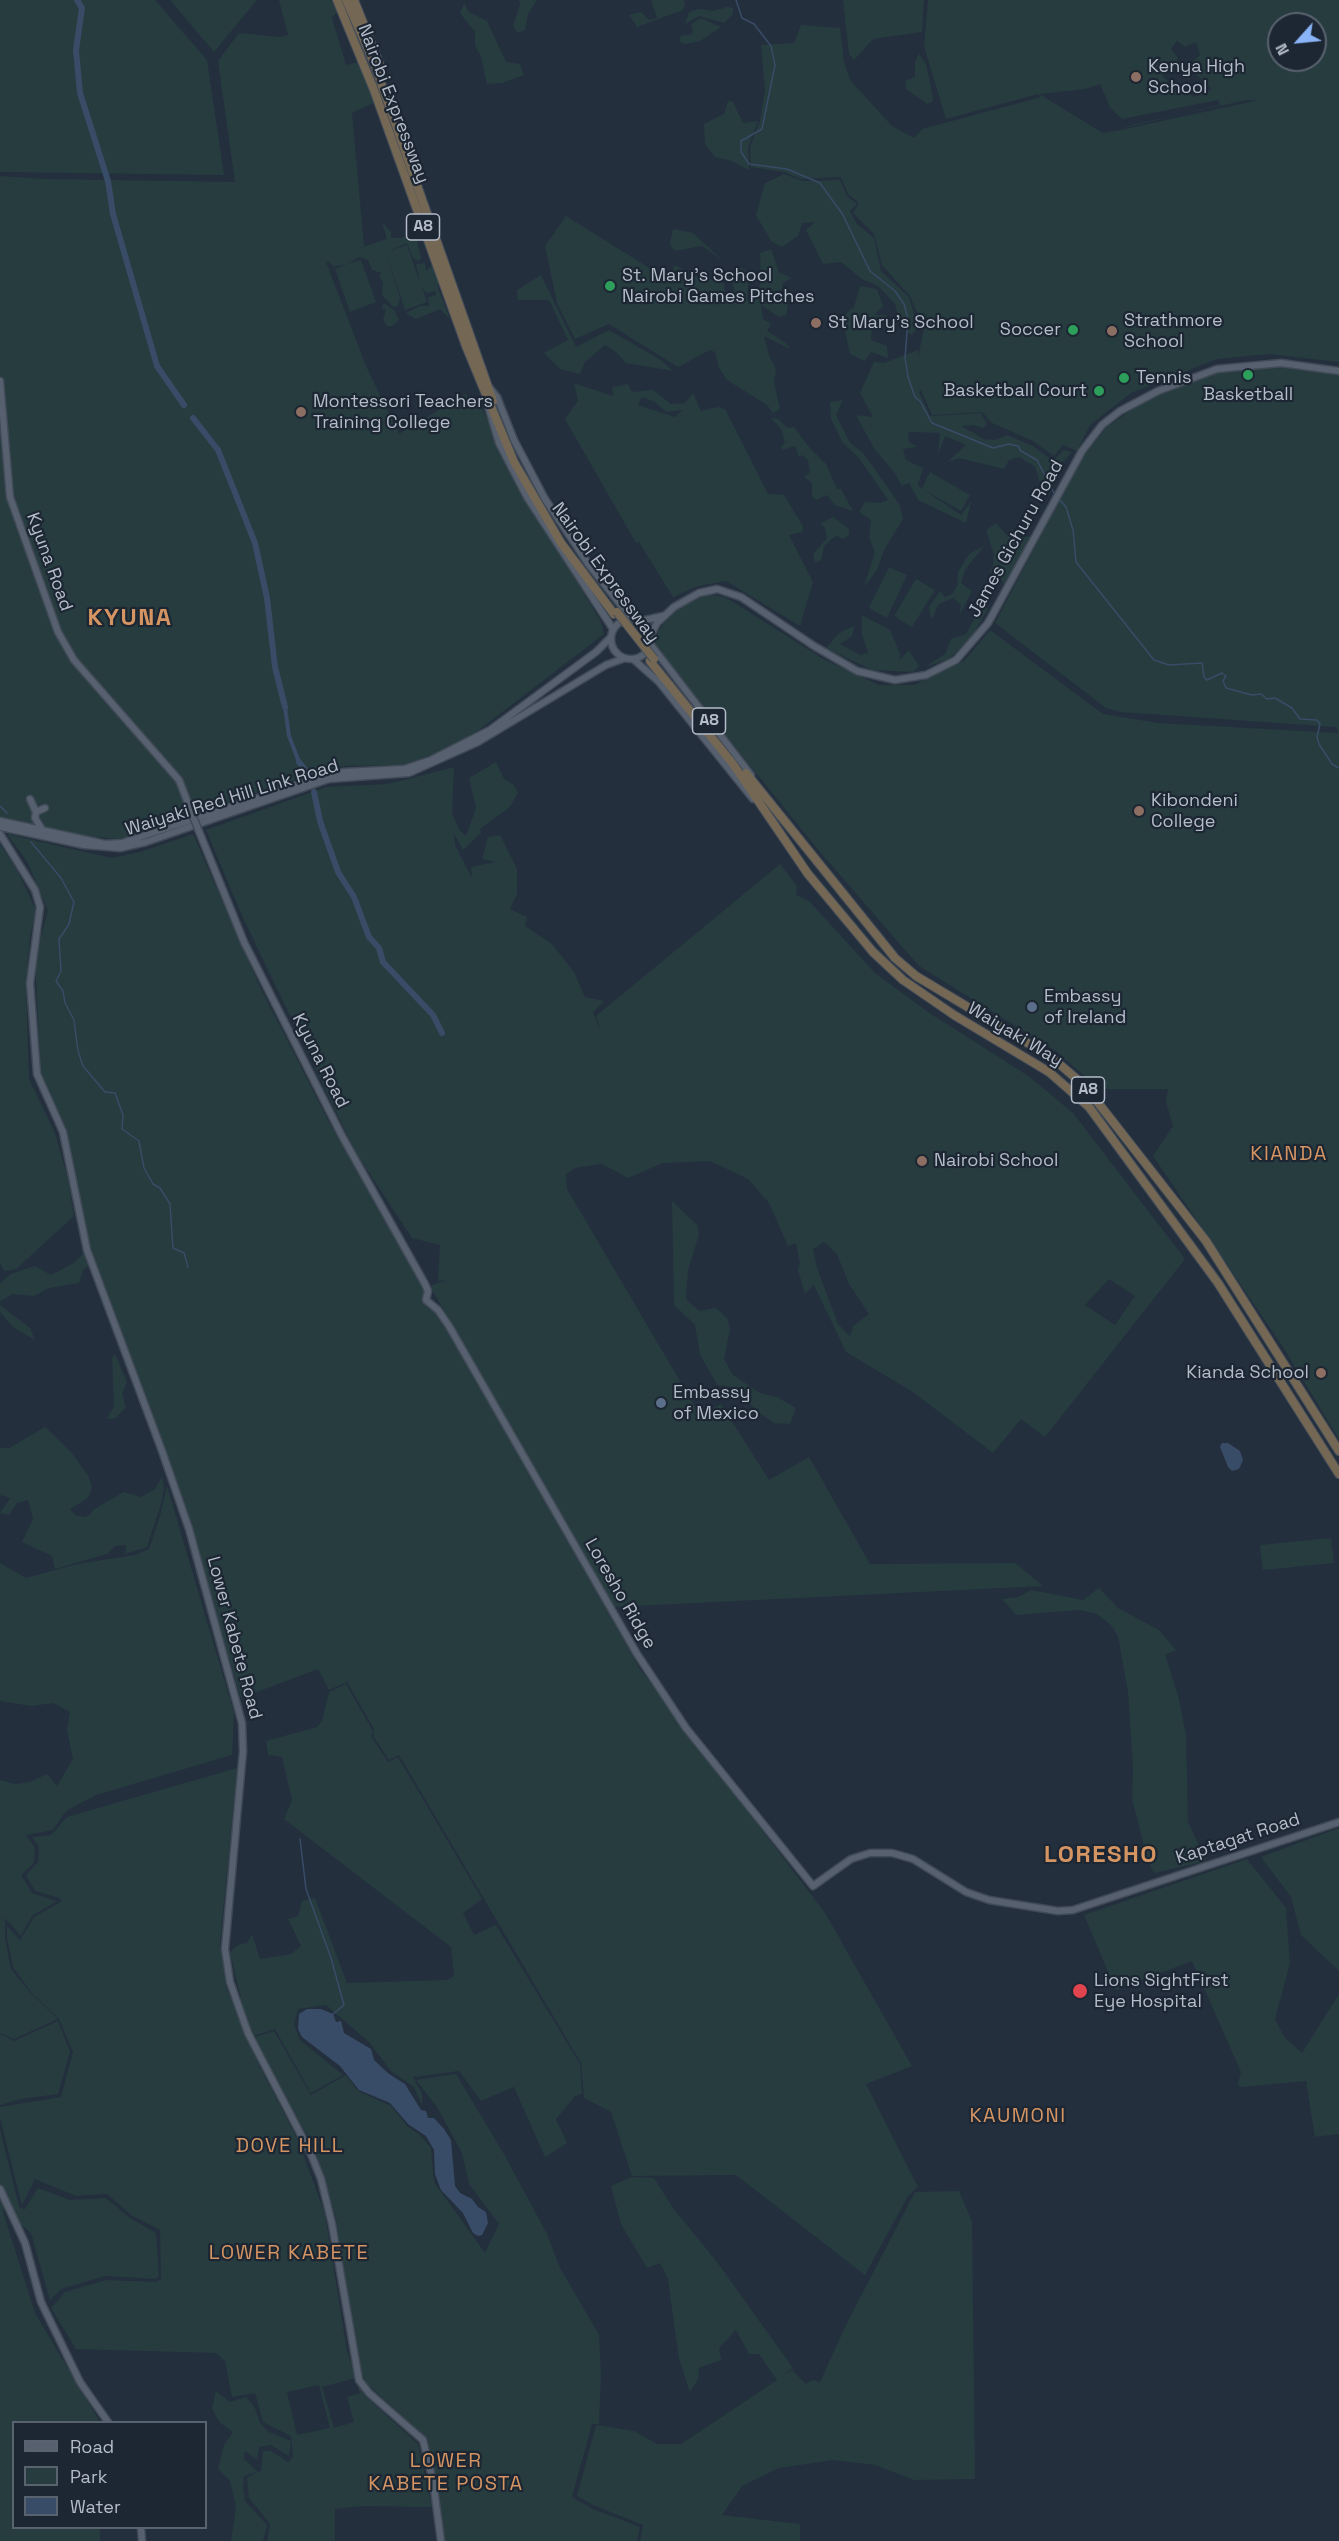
<!DOCTYPE html>
<html>
<head>
<meta charset="utf-8">
<style>
	body { margin:0 }
	#map { position:relative; width:1339px; height:2541px; overflow:hidden; background:#242f3e; font-family:"Space Grotesk",sans-serif }
	canvas { display:block }
	.legend { position:absolute; left:12px; top:2421px; width:195px; height:108px; box-sizing:border-box; background:#1d2633; border:2px solid #59626f; margin:0; padding:8px 10px; list-style:none; font-size:18px; color:#b4bcc9 }
	.legend li { display:flex; align-items:center; gap:12px; height:30px }
	.legend b { width:30px; border:2px solid #59626f }
	.north { position:absolute; left:1267px; top:12px; width:60px; height:60px; box-sizing:border-box; background:#1d2633; border:2px solid #59626f; border-radius:50%; rotate:243deg; font-size:16px; font-weight:700; line-height:24px; text-align:center; color:#b4bcc9 }
	.north::after { content:''; display:block; margin:auto; width:21px; height:27px; background:#8ab4f8; clip-path:polygon(50% 0,100% 100%,50% 72%,0 100%) }
</style>
</head>
<body>
<div id="map">
<canvas width="1339" height="2541"></canvas>
<ul class="legend">
<li><b style="height:8px;background:#56606e"></b>Road</li>
<li><b style="height:16px;background:#263c3f"></b>Park</li>
<li><b style="height:16px;background:#394c67"></b>Water</li>
</ul>
<div class="north">N</div>
</div>
<script>
const context = document.querySelector('canvas').getContext('2d');
context.lineJoin = 'round';
function fill(path, color) { context.fillStyle = color; context.fill(path, 'evenodd'); }
const toPath = rows => new Path2D(rows.map(r => 'M' + r).join(''));
function trace(path, color, width, dash) { context.strokeStyle = color; context.lineWidth = width; context.lineCap = dash ? 'butt' : 'round'; context.setLineDash(dash || []); context.stroke(path); }
function write(font, color, halo, rows, align = 'center') {
  context.font = font + ' "Space Grotesk",sans-serif'; context.lineWidth = 4.5; context.setLineDash([]); context.textBaseline = 'middle'; context.strokeStyle = halo; context.fillStyle = color; for (const [text, x, y, turn = 0] of rows) {
    context.save(); context.translate(x, y); context.rotate((+turn || 0) * Math.PI / 180); context.textAlign = isNaN(turn) ? turn : align; if (halo) context.strokeText(text, 0, 0); context.fillText(text, 0, 0); context.restore();
  }
}
fill(toPath([
	[0,0,155,0,207,60,224,175,0,172],
	[170,0,257,0,214,52],
	[279,0,331,0,337,12,332,18,346,65,358,62,375,102,352,113,364,246,360,248,387,239,382,222,391,232,391,238,402,238,416,229,420,231,422,237,417,241,421,258,419,261,413,258,407,243,387,252,407,245,420,283,416,264,425,263,426,271,431,266,436,267,438,273,438,288,450,319,440,309,416,319,406,313,420,306,429,306,428,297,436,295,436,291,426,293,422,287,427,302,405,310,386,253,400,298,398,306,393,307,382,295,383,283,379,275,382,273,372,270,368,260,360,257,347,264,361,260,376,302,350,312,335,269,347,264,334,267,328,261,326,262,366,366,399,434,465,394,482,408,520,492,558,550,601,622,604,634,475,733,444,750,403,765,344,766,320,771,129,837,117,839,87,836,0,817,0,176,46,179,235,182,218,61,239,33,280,37,288,35],
	[519,0,537,0,528,14,525,30,518,33,513,26,520,4],
	[651,0,684,0,685,3,683,10,637,27,629,15,641,12,649,20,657,18],
	[843,0,924,0,922,32,873,39,854,60,849,54],
	[928,0,1339,0,1339,362,1267,354,1217,359,1131,393,1090,425,1077,451,1063,445,1054,456,1033,441,992,423,982,412,932,415,921,390,919,392,930,416,981,413,987,424,983,428,974,425,961,426,984,439,995,440,1007,435,1033,446,1053,461,1063,450,1072,452,1060,465,1048,496,1043,492,1035,467,1019,457,1009,460,1004,469,959,458,947,462,966,445,945,436,938,455,940,433,908,432,909,442,917,447,903,449,906,460,923,468,918,485,922,488,930,472,970,495,961,511,924,490,961,515,971,502,966,523,918,500,909,483,902,486,894,472,875,450,856,415,873,417,860,393,874,362,884,363,918,350,918,358,924,328,910,296,882,265,874,234,853,213,859,203,848,194,841,177,801,179,784,172,751,167,750,147,760,121,765,90,761,45,794,43,801,25,840,28,844,63,851,81,892,126,914,138,922,129,1041,97,1038,94,946,119,924,46],
	[1279,24,1315,24,1315,60,1279,60],
	[1177,41,1185,47,1196,42,1200,55,1187,66,1212,89,1194,97,1184,90,1181,94,1162,76,1173,70,1178,58,1171,49],
	[1100,84,1110,107,1122,119,1218,100,1220,105,1103,133,1039,94,1085,89],
	[1247,100,1259,100,1107,133,1132,125],
	[464,3,469,12,487,21,506,62,520,64,524,75,502,83,487,84,481,57,475,45,475,32,460,13],
	[727,7,733,8,733,14,724,23,699,16,685,24,689,12,698,9,713,11],
	[701,18,721,27,700,41,685,44,679,41,681,36,693,34,691,24],
	[919,54,926,64,932,92,933,101,927,104,906,89,905,81,915,77,915,61],
	[728,101,733,102,743,123,758,121,748,147,749,170,732,161,715,157,705,144,704,124,724,114],
	[784,174,803,181,840,180,847,196,857,204,850,211,856,223,874,238,881,271,909,297,918,328,911,335,901,325,895,304,878,286,862,279,841,262,823,264,806,230,815,222,802,223,798,236,782,247,771,241,756,215,765,183],
	[566,216,651,269,665,284,675,265,693,275,724,283,725,295,735,294,732,279,739,267,749,272,747,301,757,297,761,281,760,253,771,249,779,272,791,278,783,283,782,290,777,291,788,303,786,315,779,317,761,305,763,319,771,324,767,331,786,343,790,349,764,336,769,355,776,370,774,382,780,409,773,413,767,405,727,380,719,368,715,352,710,350,678,367,609,324,575,339,557,303,545,246],
	[673,229,693,233,722,260,702,246,674,251,670,243],
	[541,275,576,347,609,330,661,360,673,371,626,363,616,352,605,345,585,362,580,374,560,369,544,353,568,340,549,300,518,300,517,290],
	[860,286,877,289,883,306,874,315,886,315,890,321,872,324,871,340,887,346,888,358,871,352,865,361,850,354,842,317,854,307],
	[384,303,394,310,399,320,392,326,387,326,383,320,386,310,382,308],
	[1288,365,1339,375,1339,1439,1283,1347,1153,1156,1173,1126,1166,1102,1168,1089,1099,1089,1056,1051,919,966,820,852,654,647,655,636,672,612,708,594,725,597,825,660,879,685,914,685,964,661,990,630,1103,714,1158,723,1338,733,1336,727,1121,712,1106,708,995,623,1081,459,1107,427,1144,401,1214,374,1228,370],
	[574,383,613,396,612,387,628,384,632,392,653,390,671,404,685,403,693,393,701,411,718,407,725,409,768,494,784,495,803,526,802,532,789,535,813,582,800,626,726,581,698,586,673,597,639,542,636,543,565,419,578,401],
	[642,397,655,402,666,412,682,410,675,417,638,405],
	[843,400,836,415,850,443,864,454,889,489,900,506,903,519,884,550,877,570,864,587,875,552,869,537,871,520,859,512,865,502,880,503,888,500,859,458,843,443,831,419,830,402],
	[771,418,778,419,788,428,794,427,808,446,826,464,837,489,841,489,853,511,835,505,827,495,816,500,812,496,812,483,804,477,810,472,808,460,802,455,799,457,795,446,782,450,781,446,785,443,781,429],
	[833,517,849,529,849,535,843,539,837,536,831,539,824,546,821,560,815,563,813,554,827,538,825,528,820,524],
	[996,523,1007,535,1010,533,1021,537,1032,536,1004,585,999,575,989,572,993,566,994,555,986,530],
	[984,546,965,570,961,583,972,591,959,616,961,605,953,598,939,604,931,620,929,607,940,591,945,597,952,594,957,586,958,572,969,554],
	[889,567,907,575,887,618,869,608],
	[916,579,935,590,912,627,894,616],
	[984,601,988,609,972,636,949,659,925,667,945,654,951,639,966,634],
	[862,615,890,630,900,654,899,660,909,650,919,666,913,672,872,670,826,648,839,633,854,626,852,636,840,644,860,655,868,653,862,634],
	[496,762,504,779,514,785,518,793,510,807,480,829,481,833,463,850,454,834,455,845,472,878,471,867,495,862,482,859,488,837,500,835,517,869,517,894,510,909,527,917,525,926,552,944,574,972,585,997,604,1001,593,1012,602,1034,596,1016,780,864,797,886,796,895,809,901,875,973,928,1012,1030,1077,1073,1113,1185,1259,1045,1437,1021,1419,993,1453,913,1392,846,1352,814,1285,805,1294,798,1270,800,1263,796,1243,788,1246,769,1203,748,1179,710,1161,663,1163,628,1178,602,1164,575,1168,566,1174,567,1189,700,1415,721,1404,769,1480,809,1457,870,1564,1015,1563,1043,1586,614,1607,430,1286,447,1280,438,1281,440,1245,412,1238,356,1153,243,918,206,830,326,787,388,784,454,767,452,814,460,831,466,836,476,808,469,778],
	[824,1242,837,1254,849,1284,869,1314,853,1326,850,1336,838,1324,817,1268,813,1249],
	[1109,1279,1135,1296,1115,1325,1085,1305],
	[7,834,111,858,140,852,193,834,260,987,329,1122,640,1669,825,1913,912,2066,866,2084,918,2187,908,2196,865,2275,736,2175,632,2176,611,2112,584,2098,581,2063,399,1755,389,1760,373,1736,374,1729,347,1682,329,1690,318,1669,241,1698,173,1473,95,1261,83,1270,79,1283,49,1288,34,1296,13,1294,0,1301,0,1283,11,1274,35,1266,51,1275,74,1263,90,1246,65,1128,41,1079,35,958,48,911,28,863],
	[0,844,17,870,36,910,30,937,26,982,29,1079,55,1133,67,1175,74,1216,16,1269,4,1271,0,1263],
	[672,1201,697,1225,699,1235,688,1270,686,1299,699,1311,716,1308,727,1318,730,1329,724,1359,733,1375,760,1393,777,1397,796,1408,790,1424,774,1423,755,1410,738,1388,717,1385,700,1354,695,1325,674,1305],
	[0,1305,30,1328,35,1340,14,1328,0,1312],
	[115,1354,127,1382,122,1394,126,1407,116,1418,107,1419,114,1406,112,1357],
	[45,1427,72,1453,89,1477,92,1488,88,1498,70,1509,75,1515,85,1517,90,1515,94,1509,124,1492,141,1497,155,1489,162,1477,164,1489,161,1504,147,1547,125,1554,126,1545,115,1546,107,1554,55,1569,52,1556,22,1542,33,1519,28,1500,17,1503,9,1515,0,1513,10,1498,0,1495,0,1448,9,1448],
	[167,1486,234,1713,232,1755,96,1795,66,1811,53,1830,26,1835,35,1848,34,1863,21,1875,32,1893,57,1901,32,1916,21,1936,5,1918,5,1938,11,1969,30,1992,58,2019,14,2039,0,2033,0,1780,15,1784,30,1782,47,1774,57,1786,73,1759,67,1730,70,1712,53,1703,31,1706,0,1701,0,1563,26,1578,77,1564,135,1555,149,1549,160,1516],
	[1331,1538,1334,1563,1263,1570,1260,1545],
	[1099,1588,1118,1608,1159,1630,1176,1650,1165,1655,1178,1695,1186,1735,1188,1822,1206,1861,1154,1873,1148,1861,1132,1799,1133,1768,1128,1692,1118,1636,1111,1625,1097,1614,1080,1610,1016,1615,1002,1599,1018,1597,1031,1590,1083,1600],
	[346,1684,373,1731,371,1736,388,1762,398,1757,482,1899,463,1913,474,1935,496,1925,580,2064,582,2094,575,2096,556,2119,567,2143,545,2157,514,2087,481,2101,459,2071,413,2077,422,2094,422,2105,414,2087,391,2071,369,2042,326,2005,298,2009,294,2024,300,2040,343,2075,311,2093,275,2029,250,2037,230,1952,238,1945,247,1943,252,1934,260,1959,291,1954,301,1946,288,1919,298,1916,302,1901,315,1898,347,1983,447,1980,454,1976,451,1947,284,1819,292,1800,282,1757,268,1755,266,1741,317,1727,322,1721,329,1692],
	[237,1768,220,1943,226,1987,260,2067,298,2140,325,2214,347,2351,354,2371,365,2396,418,2444,432,2507,362,2506,335,2509,335,2541,267,2541,270,2524,249,2498,247,2478,257,2472,244,2476,243,2486,245,2501,267,2525,263,2541,231,2541,236,2506,230,2481,218,2469,224,2445,233,2432,219,2422,212,2408,216,2391,230,2402,246,2397,255,2408,260,2423,269,2432,291,2441,289,2456,271,2445,259,2447,257,2460,245,2451,244,2459,258,2472,261,2471,263,2451,271,2451,288,2462,293,2457,291,2436,263,2422,255,2393,232,2397,225,2361,216,2353,76,2349,51,2308,65,2292,106,2280,156,2282,161,2279,160,2230,131,2215,107,2194,76,2196,35,2179,22,2205,0,2118,0,2107,61,2097,73,2052,59,2019,31,1992,13,1967,7,1937,7,1926,20,1940,34,1917,62,1901,59,1898,35,1891,26,1875,38,1862,39,1847,32,1837,51,1835,67,1817],
	[355,2378,360,2393,347,2397,354,2422,334,2428,322,2387],
	[319,2385,330,2428,297,2435,287,2392],
	[1339,1828,1339,1971,1301,1935,1291,1897,1261,1857],
	[1247,1859,1286,1908,1290,1963,1275,2019,1285,2038,1302,2053,1339,1994,1339,2134,1315,2137,1306,2081,1240,2087,1238,2084,1241,2072,1192,1961,1116,1990,1084,1915],
	[58,2021,70,2052,58,2094,21,2099,0,2105,0,2034,14,2041],
	[274,2031,311,2095,346,2075,358,2091,391,2106,408,2127,420,2135,431,2148,434,2182,485,2253,499,2224,469,2184,462,2153,437,2107,416,2080,456,2074,504,2154,547,2234,559,2266,599,2335,601,2373,599,2424,592,2424,572,2497,593,2509,640,2527,637,2541,445,2541,428,2439,366,2383,359,2365,336,2218,314,2148,252,2038],
	[0,2129,19,2207,25,2209,38,2188,70,2200,106,2198,130,2218,156,2233,159,2275,156,2279,105,2276,61,2289,50,2300,31,2233,2,2209,35,2313,100,2422,14,2422,14,2528,100,2528,100,2541,0,2541],
	[632,2177,654,2178,673,2208,717,2262,793,2368,783,2375,792,2370,806,2384,812,2380,820,2382,847,2323,915,2192,959,2191,972,2222,975,2479,914,2480,875,2465,833,2460,779,2468,742,2486,722,2515,800,2524,800,2541,640,2541,643,2525,593,2505,577,2496,596,2425,634,2431,657,2444,681,2444,777,2380,759,2354,749,2354,736,2330,719,2348,721,2360,699,2368,698,2379,690,2392,679,2359,668,2279,660,2263,647,2268,621,2224,611,2186]
]), '#263c3f');
fill(toPath([
	[1222,1443,1228,1443,1240,1451,1243,1460,1239,1469,1232,1471,1228,1467,1220,1447],
	[321,2009,333,2014,336,2022,341,2021,344,2033,371,2049,374,2060,389,2074,405,2084,421,2110,426,2111,428,2118,434,2118,444,2129,451,2140,455,2186,460,2193,472,2199,478,2207,486,2212,488,2223,482,2235,478,2236,473,2233,463,2213,441,2190,435,2174,434,2150,426,2136,408,2124,390,2103,359,2090,340,2066,302,2037,298,2029,299,2014,307,2009]
]), '#394c67');
trace(toPath([
	[736,0,742,18,754,24,771,46,775,65,762,129,741,141,741,152,749,164,787,169,820,183,843,215,870,271,895,291,904,304,908,319,905,358,908,377,915,397,920,401,932,423,993,448,1009,444,1018,446,1021,451,1037,460,1055,495],
	[1058,498,1066,507,1073,530,1076,562,1154,660,1169,665,1202,663,1204,677,1207,680,1222,673,1226,676,1223,681,1226,688,1252,695,1261,694,1267,699,1275,698,1292,708,1300,719,1317,720,1320,724,1317,737,1319,744,1332,764,1339,768],
	[0,806,7,813],
	[31,842,61,878,74,902,69,924,59,939,61,971,56,981,63,991,65,1003,74,1020,78,1051,83,1066,105,1092,115,1093,123,1115,122,1129,139,1141,144,1168,153,1184,160,1188,170,1204,173,1248,184,1253,188,1267],
	[300,1839,306,1889,331,1958,344,2005,333,2014]
]), '#394c67', 1.5);
trace(toPath([
	[285,707,289,736,299,762]
]), '#394c67', 4);
trace(toPath([
	[77,0,82,8,76,50,80,93,108,181,113,214,157,366,184,405],
	[193,418,218,450,255,543,267,598,275,667,285,707],
	[299,762,310,776],
	[314,792,320,821,338,872,354,897,369,937,379,948,383,962,433,1015,442,1033]
]), '#394c67', 6);
const major = toPath([
	[0,381,10,497,58,632,74,660,179,780,193,816],
	[489,387,497,397,514,440,545,499,589,565,631,618],
	[488,406,499,443,527,497,613,629],
	'611 639a20 20 0 1 1 40 0a20 20 0 1 1-40 0Z',
	[641,621,663,616],
	[651,635,657,623,674,607,699,593,717,589,741,597,814,646,857,671,895,680,926,675,956,660,988,623,1082,451,1102,425,1120,411,1158,391,1217,369,1281,363,1339,371],
	[651,645,751,775],
	[633,659,659,682,753,799],
	[30,799,36,812,35,818,43,831],
	[36,812,45,808],
	[0,821,105,844,122,843,324,776,344,772,404,769,431,760,490,730,596,652,611,637],
	[0,827,84,845,120,848,146,842,329,779,409,773,478,742,606,665,625,658],
	[198,829,244,942,342,1136,425,1284,428,1291,426,1300,438,1310,449,1326,637,1654,686,1728,813,1886,851,1859,870,1853,892,1853,913,1859,966,1892,989,1900,1058,1911,1073,1910,1339,1822],
	[0,834,35,890,40,907,30,983,37,1074,63,1132,87,1250,162,1451,189,1529,242,1723,243,1751,225,1949,230,1982,248,2033,311,2154,321,2179,332,2224,359,2380,369,2393,423,2440,433,2481,441,2541],
	[0,2189,25,2243,41,2302,80,2382,108,2422],
	[141,2528,142,2541]
]);
const highway = toPath([
	[337,0,374,90,466,346,514,462,561,543,614,614],
	[346,0,374,63,493,401],
	[354,0,381,68],
	[650,661,733,764,808,874,873,952,903,980,954,1015,1049,1072,1089,1107,1218,1283,1339,1474],
	[746,773,895,958,916,976,1051,1057,1085,1086,1206,1241,1339,1451]
]);
trace(major, '#414a57', 9);
trace(highway, '#434c59', 10);
trace(major, '#56606e', 6);
trace(highway, '#746855', 8);
const majorBridge = toPath([
	[193,816,198,829]
]);
const highwayBridge = toPath([
	[617,612,654,659]
]);
trace(majorBridge, '#414a57', 9, []);
trace(highwayBridge, '#434c59', 10, []);
trace(majorBridge, '#56606e', 6);
trace(highwayBridge, '#746855', 8);
for (const [x, y, r, color] of [
	[1136,77,6,"#8d6e63"],
	[610,286,6,"#2e9e5b"],
	[816,323,6,"#8d6e63"],
	[1073,330,6,"#2e9e5b"],
	[1112,331,6,"#8d6e63"],
	[1248,375,6,"#2e9e5b"],
	[1124,378,6,"#2e9e5b"],
	[1099,391,6,"#2e9e5b"],
	[301,412,6,"#8d6e63"],
	[1139,811,6,"#8d6e63"],
	[1032,1007,6,"#5c6f8a"],
	[922,1161,6,"#8d6e63"],
	[1321,1373,6,"#8d6e63"],
	[661,1403,6,"#5c6f8a"],
	[1080,1991,8,"#e0444e"]
]) { const dot = new Path2D(); dot.arc(x, y, r, 0, 2 * Math.PI); context.fillStyle = color; context.fill(dot); trace(dot, '#1d2633', 2); }
for (const [x, y, w] of [
	[423,227,33],
	[709,721,33],
	[1088,1090,33]
]) { const box = new Path2D(); box.roundRect(x - w / 2, y - 13, w, 26, 4.5); context.fillStyle = '#1d2633'; context.fill(box); trace(box, '#b4bcc9', 1.5); }
write('bold 16px', '#b4bcc9', null, [
	["A8",423,227],
	["A8",709,721],
	["A8",1088,1090]
]);
write('18px', '#b4bcc9', '#1d2633', [
	["Kenya High",1148,67],
	["School",1148,88],
	["St. Mary's School",622,276],
	["Nairobi Games Pitches",622,297],
	["Strathmore",1124,321],
	["School",1124,342],
	["St Mary's School",828,323],
	["Soccer",1061,330,"right"],
	["Tennis",1136,378],
	["Basketball Court",1087,391,"right"],
	["Basketball",1248,395,"center"],
	["Montessori Teachers",313,402],
	["Training College",313,423],
	["Kibondeni",1151,801],
	["College",1151,822],
	["Embassy",1044,997],
	["of Ireland",1044,1018],
	["Nairobi School",934,1161],
	["Kianda School",1309,1373,"right"],
	["Embassy",673,1393],
	["of Mexico",673,1414],
	["Lions SightFirst",1094,1981],
	["Eye Hospital",1094,2002]
], 'left');
write('18px', '#b4bcc9', '#1d2633', [
	["Nairobi Expressway",393,104,69],
	["James Gichuru Road",1016,539,-61],
	["Kyuna Road",49,562,70],
	["Nairobi Expressway",605,573,54],
	["Waiyaki Red Hill Link Road",232,798,-17],
	["Waiyaki Way",1015,1035,31],
	["Kyuna Road",320,1061,63],
	["Loresho Ridge",620,1594,60],
	["Lower Kabete Road",234,1638,75],
	["Kaptagat Road",1238,1839,-18]
]);
context.letterSpacing = '1.5px';
write('20px', '#d59563', '#1d2633', [
	["KIANDA",1289,1155],
	["KAUMONI",1018,2117],
	["DOVE HILL",290,2147],
	["LOWER KABETE",289,2254],
	["LOWER",446,2462],
	["KABETE POSTA",446,2485]
]);
context.letterSpacing = '0px';
context.letterSpacing = '1.5px';
write('bold 24px', '#d59563', '#1d2633', [
	["KYUNA",130,618],
	["LORESHO",1101,1855]
]);
context.letterSpacing = '0px';
</script>
</body>
</html>
